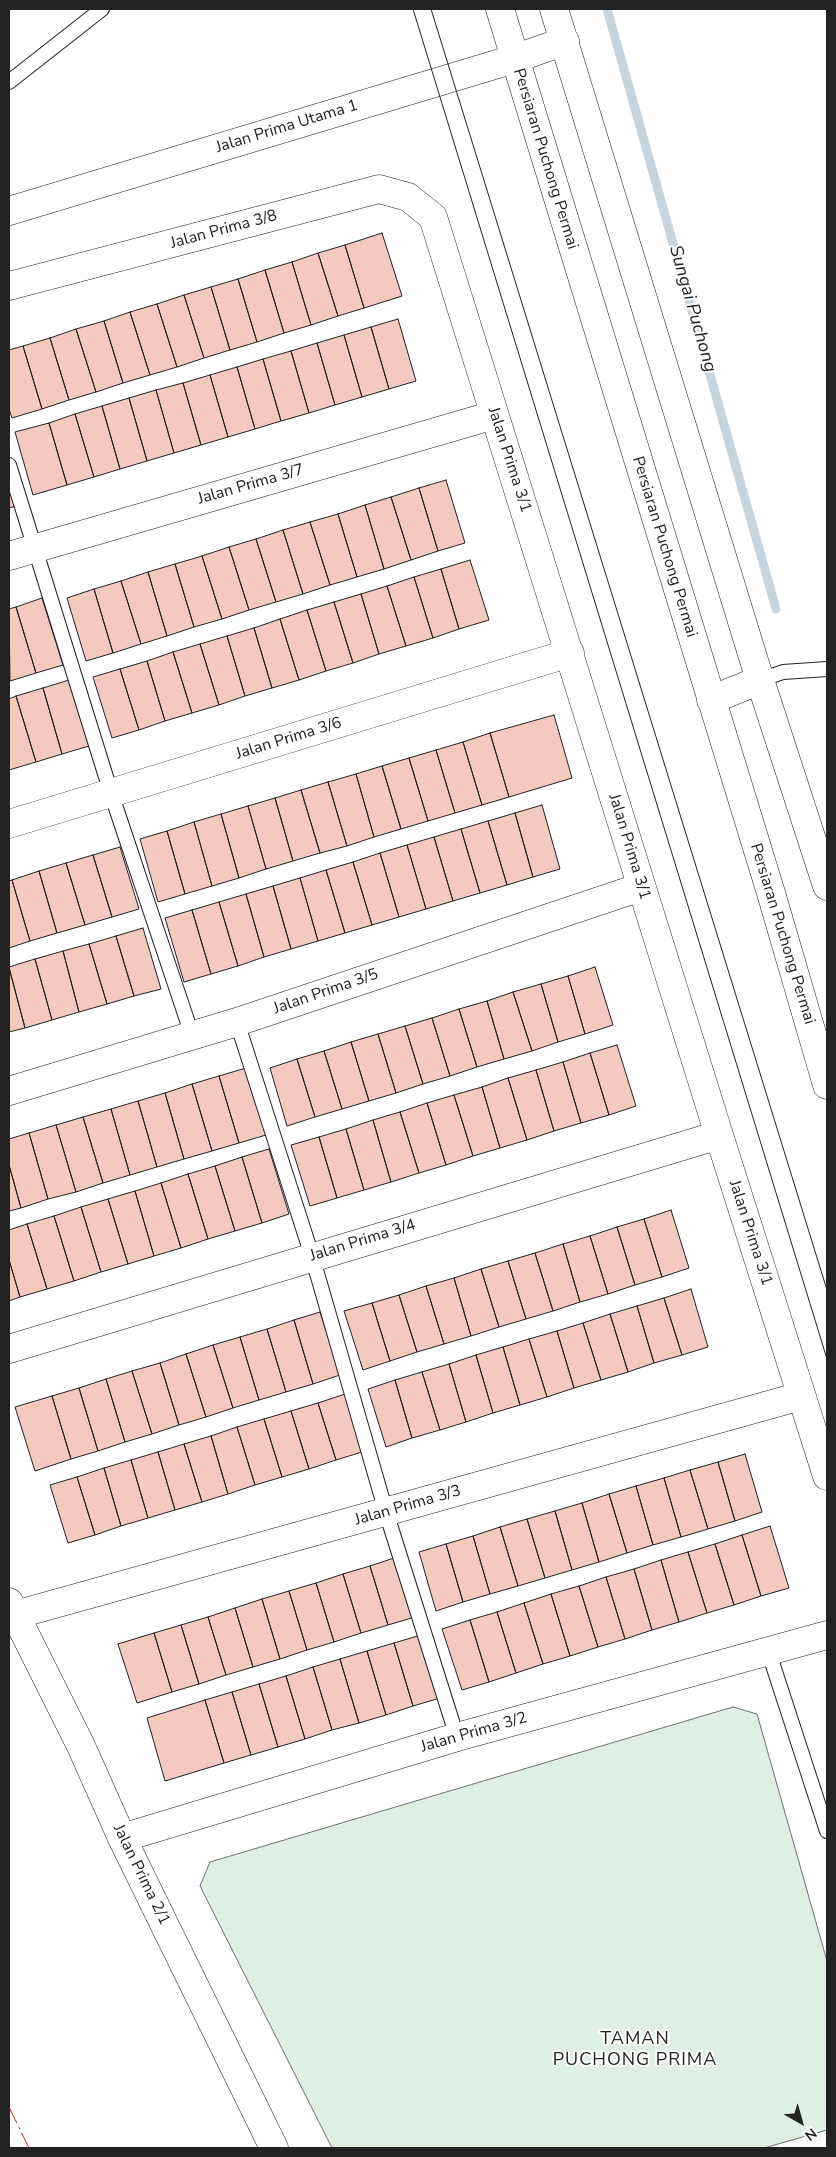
<!DOCTYPE html>
<html>
<head>
<meta charset="utf-8">
<style>
	body { margin:0 }
	#map { position:relative; width:836px; height:2157px; overflow:hidden; background:#fff; font-family:"Nunito Sans",sans-serif }
	canvas { display:block }
	.frame { position:absolute; inset:0; border:10px solid #222; pointer-events:none }
	.north { position:absolute; left:776px; top:2097px; width:50px; height:50px; -webkit-text-stroke:4px #fff; paint-order:stroke; rotate:142deg; font-size:14px; font-weight:700; line-height:20px; text-align:center; color:#222 }
	.north::after { content:''; display:block; margin:auto; width:18px; height:22px; background:#222; clip-path:polygon(50% 0,100% 100%,50% 72%,0 100%) }
</style>
</head>
<body>
<div id="map">
<canvas width="836" height="2157"></canvas>
<div class="frame"></div>
<div class="north">N</div>
</div>
<script>
const context = document.querySelector('canvas').getContext('2d');
context.lineJoin = 'round';
function fill(path, color) { context.fillStyle = color; context.fill(path, 'evenodd'); }
const toPath = rows => new Path2D(rows.map(r => 'M' + r).join(''));
function trace(path, color, width, dash) { context.strokeStyle = color; context.lineWidth = width; context.lineCap = dash ? 'butt' : 'round'; context.setLineDash(dash || []); context.stroke(path); }
function write(font, color, halo, rows, align = 'center') {
  context.font = font + ' "Nunito Sans",sans-serif'; context.lineWidth = 4; context.setLineDash([]); context.textBaseline = 'middle'; context.strokeStyle = halo; context.fillStyle = color; for (const [text, x, y, turn = 0] of rows) {
    context.save(); context.translate(x, y); context.rotate((+turn || 0) * Math.PI / 180); context.textAlign = isNaN(turn) ? turn : align; if (halo) context.strokeText(text, 0, 0); context.fillText(text, 0, 0); context.restore();
  }
}
const green = toPath([
	[733,1707,757,1714,827,1961,827,2130,764,2148,332,2148,200,1886,210,1862,733,1707]
]);
fill(green, '#e0efe3');
trace(green, '#6f6f6f', 1);
trace(toPath([
	[607,9,776,609]
]), '#c7d3dd', 9);
const building = toPath([
	[382,233,402,296,364,308,345,245,382,233],
	[345,245,364,308,338,316,318,253,345,245],
	[318,253,338,316,311,325,292,262,318,253],
	[292,262,311,325,284,333,265,270,292,262],
	[265,270,284,333,257,342,238,279,265,270],
	[238,279,257,342,230,350,211,287,238,279],
	[211,287,230,350,204,358,184,295,211,287],
	[184,295,204,358,177,367,157,304,184,295],
	[157,304,177,367,150,375,130,312,157,304],
	[130,312,150,375,123,383,104,321,130,312],
	[398,319,416,381,389,389,371,327,398,319],
	[104,321,123,383,96,392,76,329,104,321],
	[371,327,389,389,362,397,344,335,371,327],
	[76,329,96,392,69,400,50,338,76,329],
	[344,335,362,397,335,405,317,343,344,335],
	[50,338,69,400,42,409,23,346,50,338],
	[317,343,335,405,309,413,291,351,317,343],
	[23,346,42,409,12,418,9,409,9,350,23,346],
	[291,351,309,413,281,421,263,359,291,351],
	[263,359,281,421,255,429,237,367,263,359],
	[237,367,255,429,228,437,210,375,237,367],
	[210,375,228,437,201,445,183,383,210,375],
	[183,383,201,445,174,453,156,390,183,383],
	[156,390,174,453,147,461,129,398,156,390],
	[129,398,147,461,120,469,102,406,129,398],
	[102,406,120,469,94,477,75,414,102,406],
	[75,414,94,477,67,485,49,423,75,414],
	[49,423,67,485,33,495,15,432,49,423],
	[9,480,16,506,9,508,9,480],
	[446,480,465,543,438,551,419,488,446,480],
	[419,488,438,551,411,560,391,497,419,488],
	[391,497,411,560,384,569,365,505,391,497],
	[365,505,384,569,357,577,338,514,365,505],
	[338,514,357,577,330,585,310,522,338,514],
	[310,522,330,585,303,594,283,530,310,522],
	[283,530,303,594,276,602,256,539,283,530],
	[256,539,276,602,249,610,229,547,256,539],
	[229,547,249,610,222,619,202,556,229,547],
	[202,556,222,619,194,627,175,564,202,556],
	[470,560,489,620,459,629,441,569,470,560],
	[175,564,194,627,167,636,148,572,175,564],
	[441,569,459,629,433,638,414,577,441,569],
	[148,572,167,636,141,644,121,581,148,572],
	[414,577,433,638,406,646,387,586,414,577],
	[121,581,141,644,113,653,94,589,121,581],
	[387,586,406,646,379,654,361,594,387,586],
	[94,589,113,653,86,661,67,598,94,589],
	[361,594,379,654,353,663,334,602,361,594],
	[42,598,63,665,36,673,16,607,42,598],
	[334,602,353,663,326,671,307,610,334,602],
	[16,607,36,673,10,681,9,609,16,607],
	[307,610,326,671,299,680,280,619,307,610],
	[280,619,299,680,272,688,254,628,280,619],
	[254,628,272,688,245,696,227,636,254,628],
	[227,636,245,696,219,705,200,644,227,636],
	[200,644,219,705,192,713,173,652,200,644],
	[173,652,192,713,165,721,147,661,173,652],
	[147,661,165,721,139,730,120,669,147,661],
	[120,669,139,730,112,738,93,677,120,669],
	[69,680,89,746,62,754,43,688,69,680],
	[43,688,62,754,36,762,16,696,43,688],
	[16,696,36,762,9,770,9,699,16,696],
	[554,715,572,778,509,797,490,733,554,715],
	[490,733,509,797,482,805,463,742,490,733],
	[463,742,482,805,455,813,436,750,463,742],
	[436,750,455,813,428,821,409,758,436,750],
	[409,758,428,821,401,829,382,766,409,758],
	[382,766,401,829,374,837,356,774,382,766],
	[356,774,374,837,347,846,328,782,356,774],
	[328,782,347,846,320,853,301,790,328,782],
	[301,790,320,853,293,861,275,798,301,790],
	[275,798,293,861,266,869,248,806,275,798],
	[542,805,560,869,533,877,515,813,542,805],
	[248,806,266,869,239,878,221,814,248,806],
	[515,813,533,877,507,885,488,821,515,813],
	[221,814,239,878,212,886,194,822,221,814],
	[488,821,507,885,480,893,461,829,488,821],
	[194,822,212,886,185,894,167,831,194,822],
	[461,829,480,893,453,901,434,837,461,829],
	[167,831,185,894,158,902,140,839,167,831],
	[434,837,453,901,426,909,407,845,434,837],
	[407,845,426,909,399,917,380,853,407,845],
	[120,847,139,909,112,917,93,855,120,847],
	[380,853,399,917,372,925,353,862,380,853],
	[93,855,112,917,85,925,66,863,93,855],
	[353,862,372,925,345,933,326,870,353,862],
	[66,863,85,925,57,933,39,871,66,863],
	[326,870,345,933,318,941,300,878,326,870],
	[39,871,57,933,30,941,12,880,39,871],
	[300,878,318,941,291,949,273,886,300,878],
	[12,880,30,941,9,948,9,881,12,880],
	[273,886,291,949,264,957,246,894,273,886],
	[246,894,264,957,238,966,219,902,246,894],
	[219,902,238,966,211,974,192,910,219,902],
	[192,910,211,974,184,982,165,918,192,910],
	[143,928,161,989,134,996,116,936,143,928],
	[116,936,134,996,107,1004,89,944,116,936],
	[89,944,107,1004,79,1012,63,951,89,944],
	[63,951,79,1012,52,1020,35,959,63,951],
	[35,959,52,1020,25,1028,9,967,35,959],
	[595,967,613,1025,585,1034,568,976,595,967],
	[9,968,25,1028,9,1032,9,968],
	[568,976,585,1034,558,1042,541,984,568,976],
	[541,984,558,1042,532,1051,513,992,541,984],
	[513,992,532,1051,504,1059,487,1001,513,992],
	[487,1001,504,1059,477,1067,459,1009,487,1001],
	[459,1009,477,1067,450,1076,432,1018,459,1009],
	[432,1018,450,1076,423,1084,405,1026,432,1018],
	[405,1026,423,1084,396,1093,378,1034,405,1026],
	[378,1034,396,1093,369,1101,351,1042,378,1034],
	[351,1042,369,1101,342,1109,324,1051,351,1042],
	[617,1045,636,1106,609,1115,590,1053,617,1045],
	[324,1051,342,1109,315,1117,297,1059,324,1051],
	[590,1053,609,1115,581,1123,563,1062,590,1053],
	[297,1059,315,1117,287,1126,270,1068,297,1059],
	[563,1062,581,1123,554,1131,536,1070,563,1062],
	[246,1068,266,1135,239,1143,219,1076,246,1068],
	[536,1070,554,1131,527,1140,508,1078,536,1070],
	[219,1076,239,1143,212,1151,192,1084,219,1076],
	[508,1078,527,1140,500,1148,482,1087,508,1078],
	[192,1084,212,1151,184,1159,165,1093,192,1084],
	[482,1087,500,1148,473,1156,454,1095,482,1087],
	[165,1093,184,1159,157,1167,138,1101,165,1093],
	[454,1095,473,1156,446,1165,427,1103,454,1095],
	[138,1101,157,1167,130,1175,111,1109,138,1101],
	[427,1103,446,1165,419,1173,400,1112,427,1103],
	[111,1109,130,1175,103,1183,83,1117,111,1109],
	[400,1112,419,1173,391,1182,373,1120,400,1112],
	[83,1117,103,1183,76,1192,56,1125,83,1117],
	[373,1120,391,1182,364,1190,346,1129,373,1120],
	[56,1125,76,1192,48,1199,29,1133,56,1125],
	[346,1129,364,1190,337,1198,319,1137,346,1129],
	[29,1133,48,1199,21,1208,9,1165,9,1139,29,1133],
	[319,1137,337,1198,310,1206,291,1145,319,1137],
	[269,1149,289,1214,262,1223,242,1157,269,1149],
	[242,1157,262,1223,235,1231,215,1166,242,1157],
	[9,1165,21,1208,9,1211,9,1165],
	[215,1166,235,1231,208,1239,188,1174,215,1166],
	[188,1174,208,1239,181,1248,161,1183,188,1174],
	[161,1183,181,1248,154,1256,135,1191,161,1183],
	[135,1191,154,1256,128,1264,108,1199,135,1191],
	[108,1199,128,1264,101,1272,81,1207,108,1199],
	[81,1207,101,1272,74,1281,54,1216,81,1207],
	[671,1210,689,1268,662,1277,644,1219,671,1210],
	[54,1216,74,1281,47,1289,27,1224,54,1216],
	[644,1219,662,1277,635,1285,617,1227,644,1219],
	[27,1224,47,1289,20,1297,9,1260,9,1230,27,1224],
	[617,1227,635,1285,608,1294,590,1236,617,1227],
	[590,1236,608,1294,580,1302,563,1244,590,1236],
	[563,1244,580,1302,553,1311,535,1253,563,1244],
	[535,1253,553,1311,526,1319,508,1261,535,1253],
	[9,1260,20,1297,9,1301,9,1260],
	[508,1261,526,1319,499,1327,481,1269,508,1261],
	[481,1269,499,1327,471,1336,454,1278,481,1269],
	[454,1278,471,1336,444,1344,426,1286,454,1278],
	[426,1286,444,1344,417,1352,399,1295,426,1286],
	[691,1289,708,1347,682,1355,664,1298,691,1289],
	[399,1295,417,1352,390,1361,372,1303,399,1295],
	[664,1298,682,1355,654,1363,637,1306,664,1298],
	[372,1303,390,1361,363,1370,344,1311,372,1303],
	[637,1306,654,1363,628,1372,610,1314,637,1306],
	[320,1312,340,1375,313,1384,294,1320,320,1312],
	[610,1314,628,1372,601,1380,583,1323,610,1314],
	[294,1320,313,1384,286,1392,267,1329,294,1320],
	[583,1323,601,1380,574,1388,557,1331,583,1323],
	[267,1329,286,1392,259,1400,240,1337,267,1329],
	[557,1331,574,1388,547,1397,529,1339,557,1331],
	[240,1337,259,1400,233,1408,213,1345,240,1337],
	[529,1339,547,1397,520,1405,503,1347,529,1339],
	[213,1345,233,1408,206,1417,186,1354,213,1345],
	[503,1347,520,1405,493,1413,476,1355,503,1347],
	[186,1354,206,1417,179,1425,160,1363,186,1354],
	[476,1355,493,1413,466,1422,449,1364,476,1355],
	[160,1363,179,1425,152,1434,132,1371,160,1363],
	[449,1364,466,1422,440,1430,422,1372,449,1364],
	[132,1371,152,1434,125,1442,106,1379,132,1371],
	[422,1372,440,1430,412,1438,395,1380,422,1372],
	[106,1379,125,1442,98,1451,79,1388,106,1379],
	[395,1380,412,1438,386,1447,368,1389,395,1380],
	[79,1388,98,1451,71,1459,52,1396,79,1388],
	[345,1394,362,1452,336,1460,318,1403,345,1394],
	[52,1396,71,1459,35,1471,15,1407,52,1396],
	[318,1403,336,1460,309,1469,291,1411,318,1403],
	[291,1411,309,1469,282,1477,264,1419,291,1411],
	[264,1419,282,1477,255,1485,237,1427,264,1419],
	[237,1427,255,1485,228,1494,211,1436,237,1427],
	[211,1436,228,1494,202,1502,184,1444,211,1436],
	[184,1444,202,1502,175,1510,158,1452,184,1444],
	[158,1452,175,1510,148,1518,131,1460,158,1452],
	[745,1454,762,1512,735,1521,718,1462,745,1454],
	[131,1460,148,1518,121,1526,104,1468,131,1460],
	[718,1462,735,1521,708,1529,690,1470,718,1462],
	[104,1468,121,1526,95,1535,77,1477,104,1468],
	[690,1470,708,1529,681,1537,664,1478,690,1470],
	[77,1477,95,1535,68,1543,50,1485,77,1477],
	[664,1478,681,1537,653,1545,636,1486,664,1478],
	[636,1486,653,1545,627,1553,609,1494,636,1486],
	[609,1494,627,1553,599,1562,582,1503,609,1494],
	[582,1503,599,1562,572,1570,555,1511,582,1503],
	[555,1511,572,1570,545,1578,527,1519,555,1511],
	[527,1519,545,1578,518,1586,500,1527,527,1519],
	[770,1526,789,1588,761,1596,742,1535,770,1526],
	[500,1527,518,1586,490,1594,473,1536,500,1527],
	[742,1535,761,1596,734,1605,715,1544,742,1535],
	[473,1536,490,1594,463,1602,446,1544,473,1536],
	[446,1544,463,1602,436,1611,419,1552,446,1544],
	[715,1544,734,1605,707,1613,688,1552,715,1544],
	[688,1552,707,1613,679,1622,661,1560,688,1552],
	[397,1557,415,1617,388,1625,370,1566,397,1557],
	[661,1560,679,1622,652,1630,634,1569,661,1560],
	[370,1566,388,1625,361,1633,343,1574,370,1566],
	[634,1569,652,1630,625,1639,606,1577,634,1569],
	[343,1574,361,1633,334,1642,316,1583,343,1574],
	[606,1577,625,1639,598,1647,579,1586,606,1577],
	[316,1583,334,1642,307,1650,289,1591,316,1583],
	[579,1586,598,1647,570,1656,551,1594,579,1586],
	[289,1591,307,1650,280,1659,262,1599,289,1591],
	[551,1594,570,1656,543,1664,524,1603,551,1594],
	[262,1599,280,1659,253,1667,235,1608,262,1599],
	[524,1603,543,1664,516,1673,497,1612,524,1603],
	[235,1608,253,1667,226,1675,208,1617,235,1608],
	[497,1612,516,1673,489,1682,470,1620,497,1612],
	[208,1617,226,1675,199,1684,181,1625,208,1617],
	[470,1620,489,1682,462,1690,442,1629,470,1620],
	[181,1625,199,1684,172,1692,154,1633,181,1625],
	[154,1633,172,1692,137,1703,118,1644,154,1633],
	[421,1635,440,1698,413,1706,394,1643,421,1635],
	[394,1643,413,1706,386,1715,367,1651,394,1643],
	[367,1651,386,1715,359,1723,340,1659,367,1651],
	[340,1659,359,1723,332,1730,313,1667,340,1659],
	[313,1667,332,1730,305,1739,286,1676,313,1667],
	[286,1676,305,1739,278,1747,259,1684,286,1676],
	[259,1684,278,1747,251,1755,232,1692,259,1684],
	[232,1692,251,1755,224,1763,205,1700,232,1692],
	[205,1700,224,1763,165,1781,147,1718,205,1700]
]);
fill(building, '#f3c9c0');
trace(building, '#222', 1);
const service = toPath([
	[9,82,102,9],
	[9,465,111,793,192,1035],
	[760,680,783,672,827,669],
	[237,1022,312,1256,386,1512,457,1737],
	[769,1653,827,1831]
]);
const minor = toPath([
	[9,211,514,59,565,41],
	[9,286,379,189,408,197,433,217,719,1135,827,1476],
	[9,556,494,415],
	[9,824,570,653],
	[9,1091,237,1022,641,887],
	[9,1349,719,1135],
	[9,1602,81,1746,122,1838,274,2148],
	[15,1615,801,1396],
	[122,1838,457,1737,827,1635]
]);
const secondary = toPath([
	[500,9,771,893,827,1085],
	[554,9,760,680,827,886],
	[711,700,760,680]
]);
trace(service, '#222', 16);
trace(minor, '#222', 29);
trace(secondary, '#222', 29);
trace(service, '#fff', 14);
trace(minor, '#fff', 28);
trace(secondary, '#fff', 28);
trace(toPath([
	[413,9,827,1359],
	[431,9,827,1290]
]), '#222', 1);
trace(toPath([
	[9,2107,29,2148]
]), '#c62828', 1, [18, 4, 2.5, 4]);
write('16px', '#222', '#fff', [
	["Jalan Prima Utama 1",287,127,-17],
	["Persiaran Puchong Permai",545,159,73],
	["Jalan Prima 3/8",224,230,-15],
	["Jalan Prima 3/1",509,460,72],
	["Jalan Prima 3/7",251,485,-16],
	["Persiaran Puchong Permai",664,547,73],
	["Jalan Prima 3/6",289,739,-17],
	["Jalan Prima 3/1",629,847,73],
	["Persiaran Puchong Permai",782,934,73],
	["Jalan Prima 3/5",326,992,-19],
	["Jalan Prima 3/1",750,1233,72],
	["Jalan Prima 3/4",363,1241,-17],
	["Jalan Prima 3/3",408,1506,-16],
	["Jalan Prima 3/2",474,1733,-16],
	["Jalan Prima 2/1",141,1875,64]
]);
write('italic 18px', '#222', '#fff', [
	["Sungai Puchong",692,309,74]
]);
context.letterSpacing = '1px';
write('18px', '#222', '#fff', [
	["TAMAN",635,2040],
	["PUCHONG PRIMA",635,2061]
]);
context.letterSpacing = '0px';
</script>
</body>
</html>
